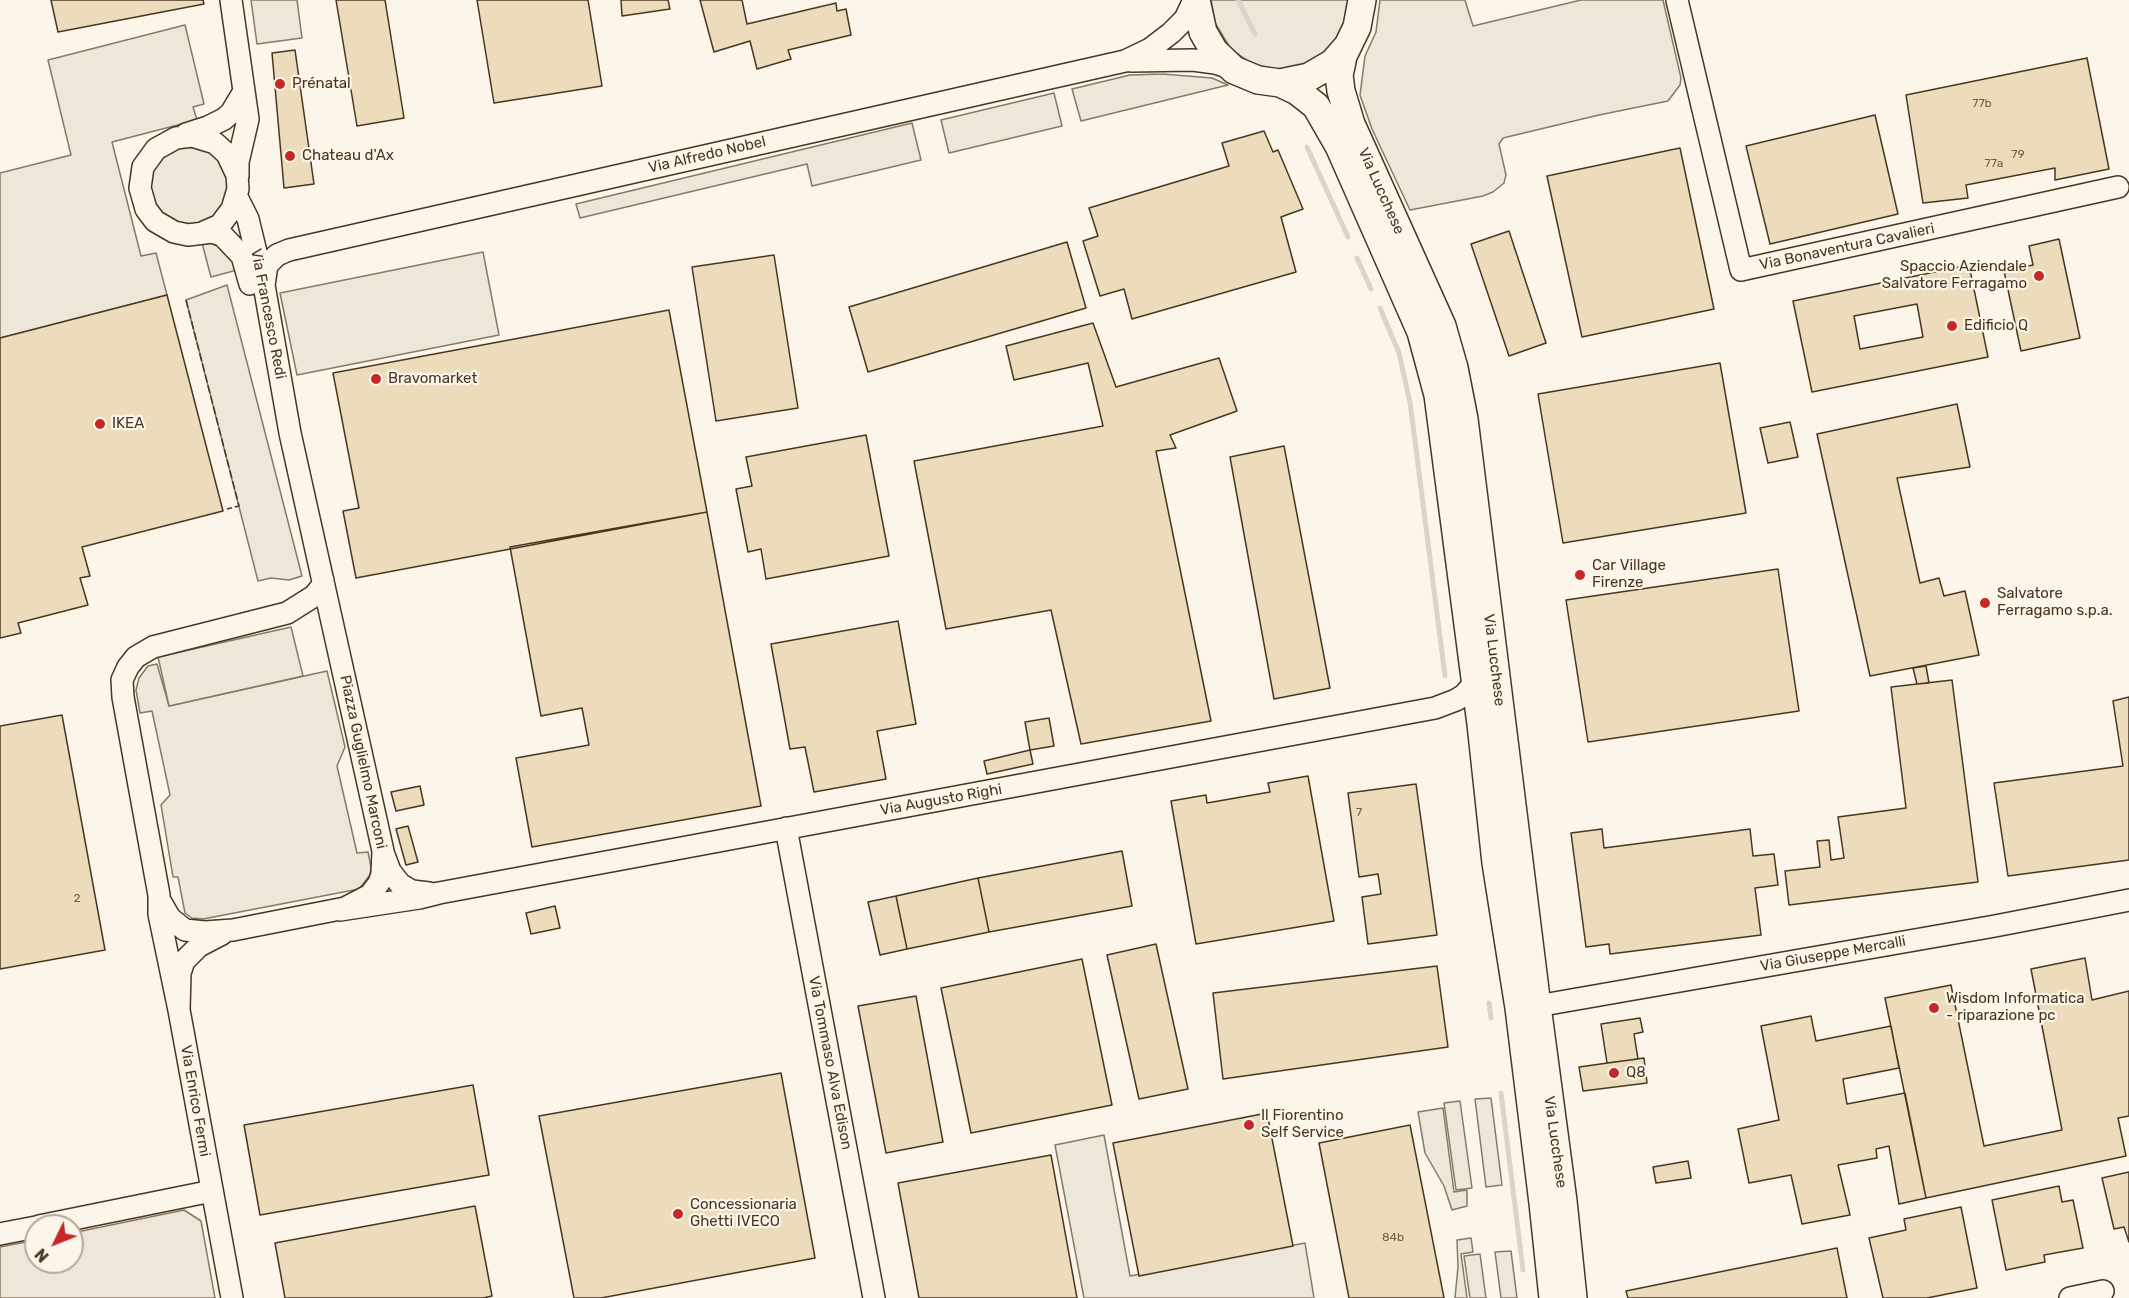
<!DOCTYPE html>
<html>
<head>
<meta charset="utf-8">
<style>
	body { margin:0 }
	#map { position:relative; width:2129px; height:1298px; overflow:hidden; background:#fbf6e9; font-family:Rubik,sans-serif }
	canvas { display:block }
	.north { position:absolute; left:24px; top:1214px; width:60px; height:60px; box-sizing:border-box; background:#fbf6e9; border:2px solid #b4a999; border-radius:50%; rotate:227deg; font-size:16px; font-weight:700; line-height:24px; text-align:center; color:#4a3520 }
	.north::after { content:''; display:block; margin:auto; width:21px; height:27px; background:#c62828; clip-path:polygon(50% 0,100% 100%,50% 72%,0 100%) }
</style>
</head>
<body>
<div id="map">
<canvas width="2129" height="1298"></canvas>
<div class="north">N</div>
</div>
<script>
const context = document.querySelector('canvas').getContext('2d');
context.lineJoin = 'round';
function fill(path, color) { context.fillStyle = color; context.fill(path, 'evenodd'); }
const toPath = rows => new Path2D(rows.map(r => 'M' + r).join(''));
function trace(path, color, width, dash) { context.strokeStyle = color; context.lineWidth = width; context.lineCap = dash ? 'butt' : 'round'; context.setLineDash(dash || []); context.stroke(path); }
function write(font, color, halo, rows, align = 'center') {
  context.font = font + ' Rubik,sans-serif'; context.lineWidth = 4.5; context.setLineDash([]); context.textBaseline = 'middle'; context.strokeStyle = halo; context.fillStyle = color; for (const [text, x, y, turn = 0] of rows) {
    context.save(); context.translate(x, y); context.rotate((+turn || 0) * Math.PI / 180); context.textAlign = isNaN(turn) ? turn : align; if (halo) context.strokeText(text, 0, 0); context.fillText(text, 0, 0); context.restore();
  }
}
const green = toPath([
	[1211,0,1350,0,1347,20,1338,38,1324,53,1298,67,1277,69,1257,65,1248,61,1231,49,1215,23,1211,0],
	[1380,0,1465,0,1473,26,1581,0,1663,0,1681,78,1680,85,1668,101,1599,115,1503,138,1499,144,1506,175,1504,183,1493,192,1483,196,1410,210,1372,129,1360,95,1365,56,1376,32,1380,0],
	[1162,74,1212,78,1228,85,1081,121,1072,89,1130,75,1162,74],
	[1054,93,1062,126,949,153,941,120,1054,93],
	[912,123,921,160,812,186,807,164,580,218,576,204,912,123],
	'150 186a39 39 0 1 1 78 0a39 39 0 1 1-78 0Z',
	[208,242,219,245,231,255,237,270,211,277,202,243,208,242],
	[157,664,169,706,327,671,345,747,337,766,357,853,368,852,371,867,370,875,359,889,203,919,192,918,185,913,178,877,173,877,161,805,170,795,152,711,140,713,136,690,139,678,148,666,157,664],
	[1443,1108,1454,1192,1467,1190,1467,1206,1452,1210,1444,1186,1425,1153,1418,1112,1443,1108],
	[184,1210,201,1221,215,1298,0,1298,0,1247,36,1240,36,1262,72,1262,72,1233,184,1210],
	[1471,1238,1473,1252,1461,1254,1467,1298,1455,1298,1458,1267,1457,1240,1471,1238]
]);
fill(green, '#ede6d9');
trace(green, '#887966', 1.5);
const parking = toPath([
	[251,0,297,0,302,38,257,44,251,0],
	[185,25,204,104,193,107,197,120,112,142,141,256,156,253,167,295,0,338,0,173,71,155,48,60,185,25],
	[483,252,499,335,297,375,280,293,483,252],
	[227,285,302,576,289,580,271,578,258,581,186,300,227,285],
	[291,627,303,676,169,706,158,657,291,627],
	[1491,1098,1502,1185,1486,1187,1475,1099,1491,1098],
	[1460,1101,1472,1188,1456,1190,1444,1103,1460,1101],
	[1104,1135,1130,1276,1305,1243,1314,1298,1084,1298,1055,1145,1104,1135],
	[1511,1251,1517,1298,1501,1298,1495,1252,1511,1251],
	[1480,1254,1486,1298,1470,1298,1464,1256,1480,1254]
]);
fill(parking, '#ede7d9');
trace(parking, '#887966', 1.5);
trace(toPath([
	[1238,0,1255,34],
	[1307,147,1348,237],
	[1357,258,1371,289],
	[1380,308,1399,353,1410,402,1445,676],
	[1489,1003,1491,1018],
	[1501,1093,1523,1270]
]), '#dcd4c6', 5);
const building = toPath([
	[51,0,203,0,204,4,58,32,51,0],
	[336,0,385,0,404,118,357,126,336,0],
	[477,0,588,0,602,86,494,103,477,0],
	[621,0,668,0,670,9,622,16,621,0],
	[700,0,742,0,747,24,836,3,837,11,846,9,851,35,788,50,791,59,757,69,750,41,714,52,700,0],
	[295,50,314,184,284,188,272,53,295,50],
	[2087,58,2109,169,2055,180,2055,168,1966,185,1968,198,1923,203,1906,95,2087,58],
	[1875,115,1898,214,1770,244,1746,146,1875,115],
	[1264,131,1273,152,1278,150,1303,209,1281,217,1296,272,1132,319,1124,289,1100,296,1083,241,1098,236,1089,208,1229,166,1222,143,1264,131],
	[1680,148,1714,309,1582,337,1547,176,1680,148],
	[1509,231,1546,343,1509,356,1471,244,1509,231],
	[2059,239,2080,338,2021,351,2004,271,2033,265,2029,246,2059,239],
	[1067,242,1086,308,868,372,849,307,1067,242],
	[774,255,798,408,716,421,692,267,774,255],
	[1969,265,1988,357,1812,392,1793,301,1969,265],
	[1917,304,1923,337,1860,349,1854,316,1917,304],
	[167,295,223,511,82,547,90,576,80,578,88,605,18,623,21,633,0,638,0,338,167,295],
	[669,310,707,512,356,578,343,511,359,508,333,373,669,310],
	[1093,323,1116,387,1219,358,1237,411,1170,435,1176,448,1156,451,1211,721,1081,744,1051,610,946,629,914,461,1103,426,1088,363,1014,380,1006,346,1093,323],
	[1720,363,1746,513,1563,543,1538,394,1720,363],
	[1957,404,1970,467,1897,478,1920,583,1939,578,1944,596,1965,591,1979,655,1870,676,1817,434,1957,404],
	[1790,422,1798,457,1768,463,1760,428,1790,422],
	[866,435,889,556,766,579,761,549,748,552,736,489,752,486,746,457,866,435],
	[1284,446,1330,688,1274,699,1230,457,1284,446],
	[707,512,761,806,532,847,516,758,589,745,582,708,541,716,510,547,707,512],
	[1778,569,1799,711,1588,742,1566,600,1778,569],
	[898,621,916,724,877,731,886,779,814,792,805,747,790,749,771,644,898,621],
	[1926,666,1929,683,1917,684,1913,668,1926,666],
	[1952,680,1978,882,1789,905,1785,871,1820,867,1817,841,1829,840,1831,860,1844,858,1838,817,1906,808,1891,687,1952,680],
	[2129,697,2129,860,2008,876,1994,783,2123,766,2113,701,2129,697],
	[62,715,105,950,0,969,0,726,62,715],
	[1049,718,1054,746,1030,750,1025,722,1049,718],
	[1030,750,1033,764,987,774,984,761,1030,750],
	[1308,776,1334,921,1196,944,1171,801,1206,795,1207,803,1270,792,1268,783,1308,776],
	[1416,784,1437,935,1368,944,1362,897,1381,894,1378,874,1359,877,1348,793,1416,784],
	[420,786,424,805,396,811,391,792,420,786],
	[408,826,418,862,406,865,396,829,408,826],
	[1602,829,1604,848,1750,829,1753,856,1774,854,1778,885,1755,888,1761,935,1610,954,1609,944,1586,947,1571,833,1602,829],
	[1122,851,1132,906,989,932,978,878,1122,851],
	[978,878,989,932,907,949,896,896,978,878],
	[896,896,907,949,880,955,868,902,896,896],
	[555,906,560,928,531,934,526,913,555,906],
	[1156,944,1188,1089,1139,1099,1107,955,1156,944],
	[2085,958,2092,1000,2129,991,2129,1116,2118,1118,2126,1156,1926,1198,1885,998,1951,985,1984,1146,2062,1130,2031,969,2085,958],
	[1082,959,1112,1105,971,1133,941,988,1082,959],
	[1437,966,1448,1047,1223,1079,1213,993,1437,966],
	[916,996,943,1142,886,1153,858,1006,916,996],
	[1811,1016,1816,1041,1891,1026,1899,1068,1843,1079,1847,1104,1905,1093,1926,1198,1899,1204,1889,1146,1876,1149,1877,1158,1838,1165,1850,1215,1802,1224,1791,1175,1749,1183,1738,1129,1779,1120,1761,1026,1811,1016],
	[1640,1018,1643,1032,1634,1034,1638,1059,1607,1063,1601,1024,1640,1018],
	[1644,1058,1647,1083,1583,1091,1579,1067,1644,1058],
	[781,1073,815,1258,601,1298,574,1298,539,1116,781,1073],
	[473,1085,489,1175,260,1215,244,1125,473,1085],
	[1267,1113,1293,1246,1139,1276,1113,1143,1267,1113],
	[1410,1125,1444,1298,1349,1298,1319,1143,1410,1125],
	[1051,1155,1077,1298,919,1298,898,1183,1051,1155],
	[1688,1161,1691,1178,1656,1183,1653,1167,1688,1161],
	[2129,1172,2129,1242,2124,1227,2114,1229,2102,1178,2129,1172],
	[2059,1186,2062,1202,2073,1200,2083,1248,2044,1255,2045,1262,2006,1270,1992,1200,2059,1186],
	[475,1206,492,1296,483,1298,285,1298,275,1243,475,1206],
	[1961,1207,1977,1288,1927,1298,1883,1298,1869,1238,1906,1230,1904,1219,1961,1207],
	[1837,1248,1847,1298,1628,1298,1626,1291,1837,1248]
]);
fill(building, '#ecdcbc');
trace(building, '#4a3520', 1.5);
const minor = toPath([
	[231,0,248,119,238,162,238,176],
	[1677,0,1741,270,2118,187],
	[1131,61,1193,60,1215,63,1231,68],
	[186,134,208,127,224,119,231,113,243,93],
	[204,232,220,225,232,209,238,189,237,175,227,154,215,143,192,136,176,138,156,149,143,167,140,188,146,209,155,221,174,232,188,235,212,232,223,236,242,256,250,284],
	[264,285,267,265,277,255,289,250,1125,61,1150,49,1171,33,1185,19,1194,0],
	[786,828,874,1298],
	[384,855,390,871,400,884,412,891,429,893],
	[159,899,170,918,185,930,205,932,233,930,345,908,370,895,379,883,382,874,383,851,290,433,264,285,248,219,237,197],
	[340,910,419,898,439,893,1435,708,1456,700,1464,695,1476,681],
	[222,934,199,946,184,961,180,973,179,1010,232,1298],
	[1537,1006,1995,926,2129,900],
	[179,1010,159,914,159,895,123,697,122,680,128,667,136,657,153,647,287,613,314,596,322,586,323,580],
	[39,1226,212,1191],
	[0,1234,36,1227],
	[2070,1298,2103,1291]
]);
const major = toPath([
	[1196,0,1203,32,1214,51,1234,70,1258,80,1280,83,1309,77,1333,63,1347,47],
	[1362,0,1357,27,1343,56,1341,66,1339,75,1341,91,1351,124,1442,326,1454,368,1464,419,1537,1006,1563,1201,1573,1298],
	[1280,83,1297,91,1316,106,1339,146,1421,332,1438,395,1481,724,1496,863,1519,1008,1543,1203,1553,1298]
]);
trace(minor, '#4a3520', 24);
trace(major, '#4a3520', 30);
trace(minor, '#fbf6e9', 21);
trace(major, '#fbf6e9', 27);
trace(toPath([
	[186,300,239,506,227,509]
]), '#4a3520', 1.5, [8, 3]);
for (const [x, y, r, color] of [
	[280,84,6,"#c62828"],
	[290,156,6,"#c62828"],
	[2039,276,6,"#c62828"],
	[1952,326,6,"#c62828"],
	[376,379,6,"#c62828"],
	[100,424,6,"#c62828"],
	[1580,575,6,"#c62828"],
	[1985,603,6,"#c62828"],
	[1934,1008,6,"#c62828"],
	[1614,1073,6,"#c62828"],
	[1249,1125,6,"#c62828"],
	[678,1214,6,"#c62828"]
]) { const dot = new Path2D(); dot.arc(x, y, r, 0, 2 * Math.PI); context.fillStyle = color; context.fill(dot); trace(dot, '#fbf6e9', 2); }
write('12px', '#725f47', null, [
	["77b",1982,104],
	["79",2018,155],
	["77a",1994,164],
	["7",1359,813],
	["2",77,899],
	["84b",1393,1238]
]);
write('15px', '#4a3520', '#fbf6e9', [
	["Prénatal",292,84],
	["Chateau d'Ax",302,156],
	["Spaccio Aziendale",2027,267,"right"],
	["Salvatore Ferragamo",2027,284,"right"],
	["Edificio Q",1964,326],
	["Bravomarket",388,379],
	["IKEA",112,424],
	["Car Village",1592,566],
	["Firenze",1592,583],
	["Salvatore",1997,594],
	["Ferragamo s.p.a.",1997,611],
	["Wisdom Informatica",1946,999],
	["- riparazione pc",1946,1016],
	["Q8",1626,1073],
	["Il Fiorentino",1261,1116],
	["Self Service",1261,1133],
	["Concessionaria",690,1205],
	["Ghetti IVECO",690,1222]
], 'left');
write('15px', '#4a3520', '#fbf6e9', [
	["Via Alfredo Nobel",707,155,-13],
	["Via Lucchese",1381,191,66],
	["Via Bonaventura Cavalieri",1847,247,-12],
	["Via Francesco Redi",268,314,79],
	["Via Lucchese",1494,660,83],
	["Piazza Guglielmo Marconi",363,762,78],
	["Via Augusto Righi",941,800,-10],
	["Via Giuseppe Mercalli",1833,954,-10],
	["Via Tommaso Alva Edison",830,1063,79],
	["Via Enrico Fermi",195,1101,80],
	["Via Lucchese",1555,1142,82]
]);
</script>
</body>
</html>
